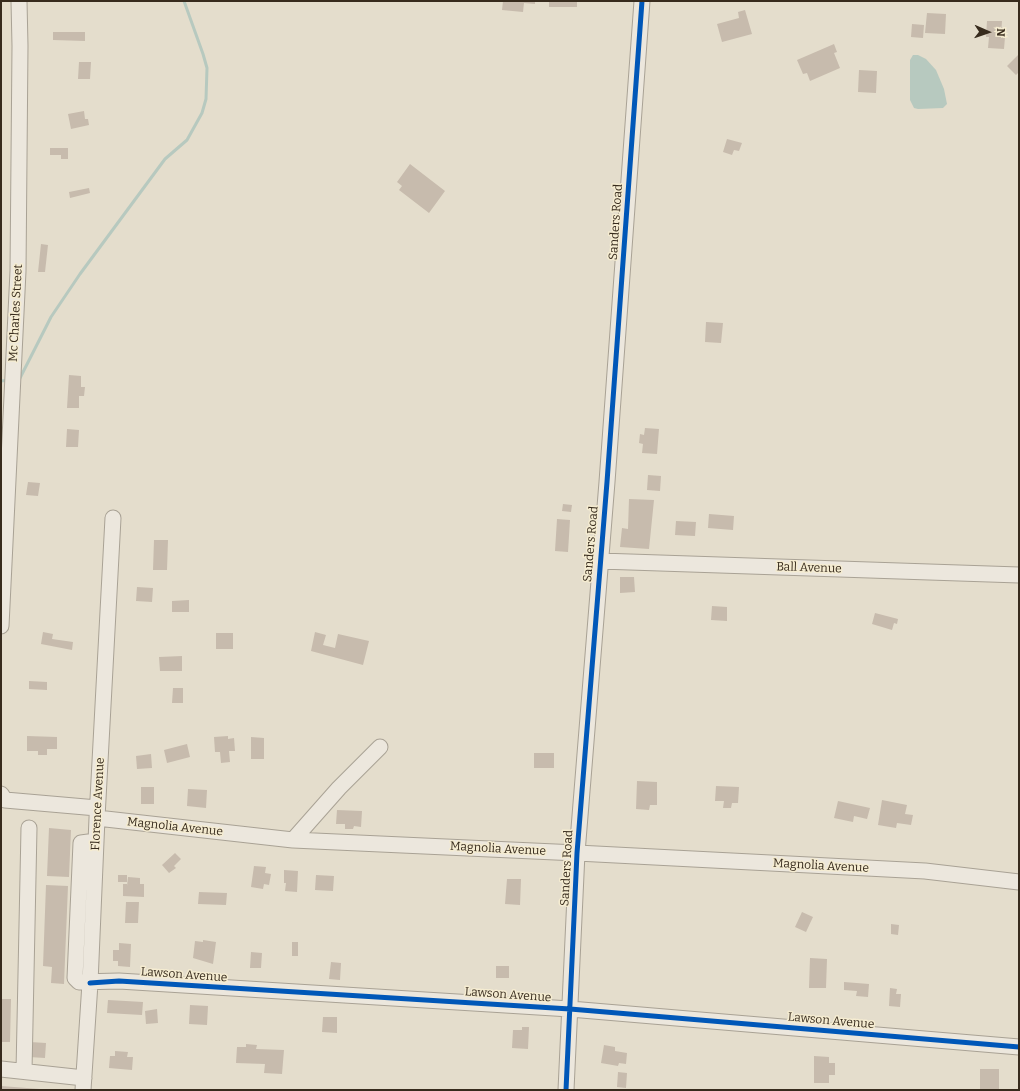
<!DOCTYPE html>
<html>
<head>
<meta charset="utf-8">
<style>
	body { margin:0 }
	#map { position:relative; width:1020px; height:1091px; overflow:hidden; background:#e4ddcc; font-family:Bitter,serif }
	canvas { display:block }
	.frame { position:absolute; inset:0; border:2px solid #372b1d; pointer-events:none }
	.north { position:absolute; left:968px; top:12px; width:40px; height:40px; -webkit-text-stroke:3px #f5ecd1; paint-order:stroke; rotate:92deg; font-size:11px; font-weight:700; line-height:16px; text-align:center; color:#372b1d }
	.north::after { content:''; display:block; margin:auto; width:14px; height:18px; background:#372b1d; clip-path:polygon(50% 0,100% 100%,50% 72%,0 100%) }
</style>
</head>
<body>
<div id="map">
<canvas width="1020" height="1091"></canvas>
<div class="frame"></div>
<div class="north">N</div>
</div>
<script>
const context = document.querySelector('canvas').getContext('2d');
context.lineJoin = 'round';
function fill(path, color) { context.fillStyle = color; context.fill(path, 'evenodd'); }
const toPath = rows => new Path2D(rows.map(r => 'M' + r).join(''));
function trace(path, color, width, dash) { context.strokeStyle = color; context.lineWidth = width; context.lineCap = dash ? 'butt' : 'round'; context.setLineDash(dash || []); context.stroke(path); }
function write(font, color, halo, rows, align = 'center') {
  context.font = font + ' Bitter,serif'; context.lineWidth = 3; context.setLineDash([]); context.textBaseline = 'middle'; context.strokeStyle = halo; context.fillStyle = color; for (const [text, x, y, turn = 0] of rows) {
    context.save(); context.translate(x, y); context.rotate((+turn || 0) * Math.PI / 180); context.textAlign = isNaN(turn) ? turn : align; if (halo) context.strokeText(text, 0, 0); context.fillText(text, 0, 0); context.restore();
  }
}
fill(toPath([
	[913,55,918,55,926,59,936,70,944,89,947,104,943,108,918,109,914,108,910,100,910,60]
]), '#b7c9bf');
trace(toPath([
	[19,380,51,317,80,274,165,159,187,140,202,113,206,99,207,68,203,54,184,1],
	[1,381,9,380]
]), '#b7c9bf', 3);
fill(toPath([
	[503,1,535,1,535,4,524,3,523,12,502,10],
	[549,1,577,1,577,7,549,7],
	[745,10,752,34,722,42,717,24,739,18,738,12],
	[927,13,946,14,945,34,925,33],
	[987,21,1002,21,1001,36,1005,37,1004,49,988,48,989,37,986,37],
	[912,24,924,25,923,38,911,37],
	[53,32,85,32,85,41,53,40],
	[834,44,837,52,834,53,840,68,810,81,807,73,803,74,797,60],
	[1019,54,1019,72,1016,75,1007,66],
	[79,62,91,62,90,79,78,79],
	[859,70,877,71,876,93,858,92],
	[84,111,85,119,88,119,89,125,71,129,68,114],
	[727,139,742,143,739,151,734,150,732,155,723,152],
	[50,148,68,148,68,159,61,159,61,155,50,155],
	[410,164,445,191,429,213,399,190,402,186,397,182],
	[89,188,90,193,70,198,69,192],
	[41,244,48,245,45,272,38,272],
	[706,322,723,323,721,343,705,342],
	[69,375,81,376,81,387,85,387,84,396,79,396,79,408,67,408],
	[645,428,659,429,657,454,642,453,643,444,639,443,640,434,644,435],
	[67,429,79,430,78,447,66,447],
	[648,475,661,476,660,491,647,490],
	[28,482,40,483,38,496,26,495],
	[629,499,654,500,649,549,620,547,622,528,628,529],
	[563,504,572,505,571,512,562,511],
	[709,514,734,516,733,530,708,528],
	[557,519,570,520,568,552,555,551],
	[676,521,696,522,695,536,675,535],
	[154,540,168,540,167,570,153,570],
	[620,577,634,577,635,592,620,593],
	[137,587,153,588,152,602,136,601],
	[189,600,189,612,172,612,172,601],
	[712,606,727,607,727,621,711,620],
	[875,613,898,619,897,624,894,623,892,630,872,624],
	[43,632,53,634,52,639,73,642,72,650,41,644],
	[315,632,326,635,323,645,335,648,338,634,369,641,363,665,311,651],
	[216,633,233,633,233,649,216,649],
	[182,656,182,671,160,671,159,657],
	[29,681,47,682,47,690,29,689],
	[173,688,183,688,183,703,172,703],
	[27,736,57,737,57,749,47,749,47,755,38,755,38,751,27,751],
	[228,736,228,739,234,738,235,751,229,751,230,762,221,763,220,752,215,752,214,737],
	[251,737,264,738,264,759,251,759],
	[187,744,190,757,167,763,164,750],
	[534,753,554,753,554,768,534,768],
	[151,754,152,768,137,769,136,756],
	[637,781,657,782,657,805,650,805,649,810,636,809],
	[716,786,739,787,738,803,732,803,731,808,723,808,724,801,715,801],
	[141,787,154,787,154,804,141,804],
	[188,789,207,790,206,808,187,806],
	[882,800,907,805,905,814,913,815,911,825,897,823,896,828,878,825],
	[838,801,870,808,867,819,854,816,853,822,834,818],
	[337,810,362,811,361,827,354,826,353,829,345,829,345,824,336,824],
	[49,828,71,830,69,877,47,876],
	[175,853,181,859,174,866,176,868,169,873,162,865],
	[254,866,266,867,265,873,271,874,269,885,264,884,263,889,251,887],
	[284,870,298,871,297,892,285,891,286,883,284,883],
	[118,875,127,875,127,882,118,882],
	[316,875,334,876,333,891,315,890],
	[128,877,140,878,140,884,144,884,144,897,123,896,123,884,127,884,127,886],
	[507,879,521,879,520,905,505,904],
	[46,885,68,886,64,984,51,983,52,967,43,966],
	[199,892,227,893,226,905,198,904],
	[126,902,139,902,138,923,125,923],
	[802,912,813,917,806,932,795,927],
	[891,924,899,925,898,935,891,934],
	[203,940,216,942,213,964,193,958,195,941,203,942],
	[292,942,298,942,298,956,292,956],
	[119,943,131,944,130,967,118,966,118,961,113,961,113,950,119,950],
	[251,952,262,953,261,968,250,968],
	[810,958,827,959,826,988,809,988],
	[331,962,341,963,340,980,329,979],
	[496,966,509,966,509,978,496,978],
	[844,982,869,984,868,997,856,996,857,991,844,990],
	[890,988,897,989,896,994,901,994,900,1007,889,1006],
	[1,999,11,999,10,1042,1,1042],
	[108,1000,143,1002,142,1015,107,1013],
	[190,1005,208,1006,207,1025,189,1024],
	[157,1009,158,1023,146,1024,145,1011],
	[323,1017,337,1017,337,1033,322,1032],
	[522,1027,529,1027,528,1049,512,1048,513,1030,522,1030],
	[30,1042,46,1043,45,1058,29,1057],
	[246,1044,257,1045,256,1049,284,1050,282,1074,264,1073,265,1064,236,1063,237,1047,246,1047],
	[604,1045,615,1047,615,1051,627,1053,626,1064,619,1063,618,1066,601,1063],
	[115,1051,128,1052,127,1057,133,1057,132,1070,109,1068,110,1056,115,1056],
	[814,1056,829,1057,829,1063,835,1063,835,1075,829,1075,829,1083,814,1083],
	[980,1069,999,1069,999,1090,980,1090],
	[618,1072,627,1073,626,1088,617,1087],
	[1,1086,40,1089,39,1090,1,1090]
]), '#c7bbad');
const minor = toPath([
	[600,561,1019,575],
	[1,626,18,271,20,46,19,1],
	[1,794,5,800,97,808],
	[97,818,293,840,577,853,925,871,1019,882],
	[293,840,339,788,380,747],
	[96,841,81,843,75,978,79,982,119,981,570,1009,1019,1047],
	[1,1069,84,1078],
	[24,1071,29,828],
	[83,1090,90,983,97,818,113,518],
	[566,1090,577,853,607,482,642,1]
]);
trace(minor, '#a9a295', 17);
trace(minor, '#ece7dd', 15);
trace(toPath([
	[90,983,119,981,570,1009,1019,1047],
	[566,1090,577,853,607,482,642,1]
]), '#0057b8', 5);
write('12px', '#372b1d', '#f5ecd1', [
	["Sanders Road",616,222,-86],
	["Mc Charles Street",16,313,-87],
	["Sanders Road",591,544,-85],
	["Ball Avenue",809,568,2],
	["Florence Avenue",98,804,-87],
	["Magnolia Avenue",175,827,6],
	["Magnolia Avenue",498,849,3],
	["Magnolia Avenue",821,866,3],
	["Sanders Road",567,868,-87],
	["Lawson Avenue",184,975,4],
	["Lawson Avenue",508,995,4],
	["Lawson Avenue",831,1021,5]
]);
</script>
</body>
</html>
